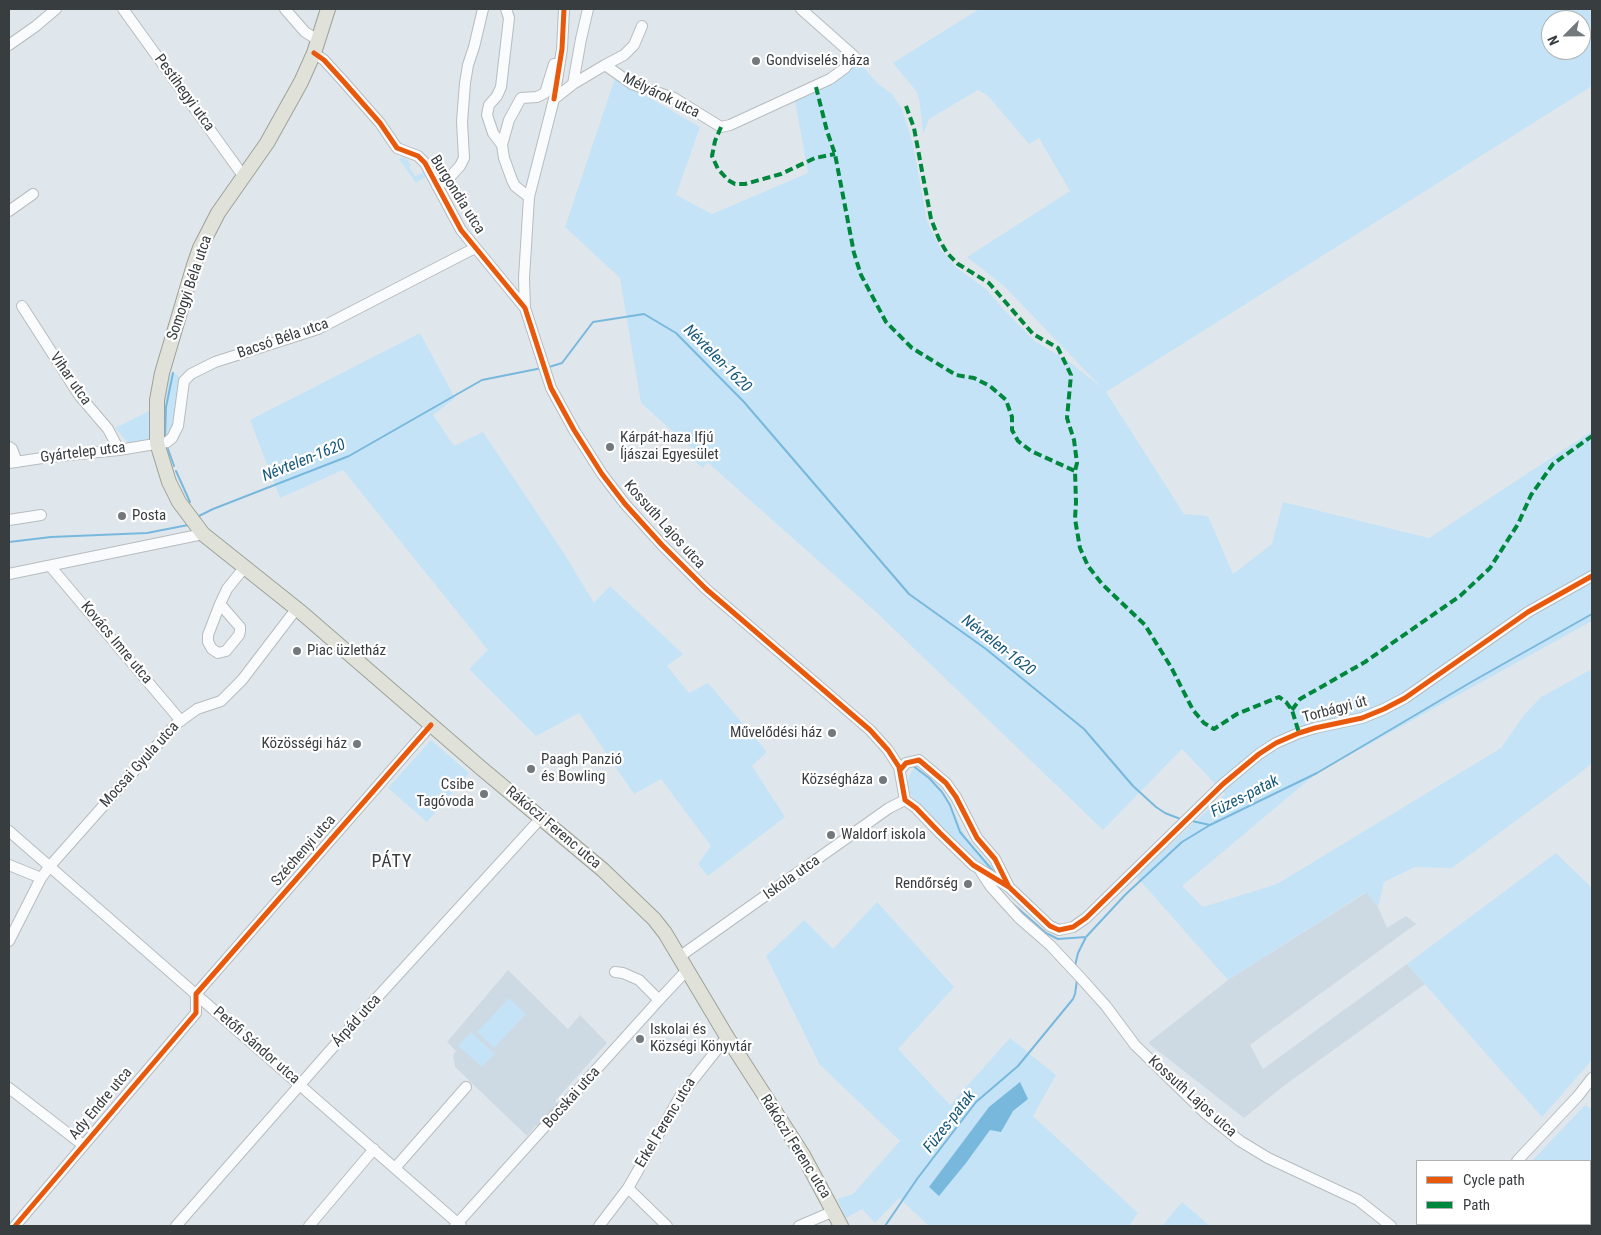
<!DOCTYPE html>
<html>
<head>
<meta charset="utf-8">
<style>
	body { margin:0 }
	#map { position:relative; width:1601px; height:1235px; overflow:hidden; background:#e0e7ec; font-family:"Roboto Condensed",sans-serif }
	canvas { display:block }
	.frame { position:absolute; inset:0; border:10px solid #383d40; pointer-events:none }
	.legend { position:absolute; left:1416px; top:1160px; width:175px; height:65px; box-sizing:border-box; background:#fff; border:1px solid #afb1b3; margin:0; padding:6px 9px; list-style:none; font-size:15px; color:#383d40 }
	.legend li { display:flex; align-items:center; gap:10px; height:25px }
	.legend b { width:25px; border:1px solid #afb1b3 }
	.north { position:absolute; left:1541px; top:10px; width:50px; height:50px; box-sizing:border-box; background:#fff; border:1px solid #afb1b3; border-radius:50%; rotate:247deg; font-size:14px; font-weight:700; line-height:20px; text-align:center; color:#383d40 }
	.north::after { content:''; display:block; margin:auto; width:18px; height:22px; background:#73787c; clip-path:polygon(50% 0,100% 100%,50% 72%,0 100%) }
</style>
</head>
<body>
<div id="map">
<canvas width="1601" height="1235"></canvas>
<div class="frame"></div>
<ul class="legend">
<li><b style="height:6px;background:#e8590c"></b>Cycle path</li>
<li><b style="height:6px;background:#00873e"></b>Path</li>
</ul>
<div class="north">N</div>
</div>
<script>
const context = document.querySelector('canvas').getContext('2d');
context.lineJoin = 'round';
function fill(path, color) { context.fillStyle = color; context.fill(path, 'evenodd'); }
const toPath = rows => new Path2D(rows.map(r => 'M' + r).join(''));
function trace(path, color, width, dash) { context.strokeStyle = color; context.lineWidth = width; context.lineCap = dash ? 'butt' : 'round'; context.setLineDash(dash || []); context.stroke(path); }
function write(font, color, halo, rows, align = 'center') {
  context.font = font + ' "Roboto Condensed",sans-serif'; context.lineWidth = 4.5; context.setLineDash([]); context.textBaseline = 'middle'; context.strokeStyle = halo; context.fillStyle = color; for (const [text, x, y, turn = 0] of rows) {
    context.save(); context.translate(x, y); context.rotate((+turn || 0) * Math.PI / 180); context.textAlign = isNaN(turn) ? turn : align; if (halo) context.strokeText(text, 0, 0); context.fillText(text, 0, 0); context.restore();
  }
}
fill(toPath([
	[1367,892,1378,907,1387,928,1406,916,1416,924,1250,1045,1263,1069,1407,964,1425,984,1285,1085,1244,1118,1148,1043,1228,980],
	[508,970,568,1029,580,1015,607,1043,555,1101,560,1106,540,1129,536,1125,527,1136,455,1067,453,1055,456,1051,447,1042]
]), '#cddae3');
fill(toPath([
	[979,9,1592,9,1592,86,1106,392,1184,514,1208,516,1233,574,1272,544,1283,502,1429,538,1592,431,1592,621,1317,773,1182,886,1203,907,1277,884,1501,748,1524,715,1541,697,1592,669,1592,763,1575,777,1452,868,1415,867,1384,882,1378,907,1366,892,1228,980,1136,876,1225,794,1182,749,1103,830,876,612,707,462,703,468,691,458,695,451,641,403,620,278,565,227,615,78,700,127,676,195,712,214,808,173,795,101,828,84,858,61,878,84,892,94,902,109,913,144,927,221,941,250,957,268,986,289,1004,310,1035,341,1071,363,1101,387,1004,286,967,257,1070,191,1039,138,1029,144,987,95,978,90,929,119,923,134,920,104,917,92,893,63],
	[1551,20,1581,20,1581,50,1551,50],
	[403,157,406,158,411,165,409,167,415,176,425,172,427,176,416,183,399,159],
	[420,333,455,398,433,415,454,446,483,432,565,555,594,603,610,586,683,654,667,666,689,693,708,683,767,752,752,766,785,817,708,876,698,864,711,846,661,779,634,794,579,713,536,736,469,669,488,650,343,470,280,498,250,420],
	[174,372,181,379,178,416,170,434,164,440,162,436,161,393,166,375],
	[151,410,151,438,129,444,115,428],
	[431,740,469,773,427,822,388,788],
	[915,766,932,779,942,790,949,801,966,838,992,867,998,877,995,880,921,808,910,794,906,787,909,776],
	[1556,853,1592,888,1592,1060,1542,1117,1407,964],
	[877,902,954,987,898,1049,950,1105,1010,1038,1056,1075,1033,1116,1138,1213,1129,1226,929,1226,899,1198,875,1223,862,1209,846,1218,837,1199,853,1194,900,1141,820,1065,766,956,804,920,833,949],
	[509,998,526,1014,494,1048,477,1032],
	[471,1032,495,1054,482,1067,458,1046],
	[1585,1105,1592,1109,1592,1162,1590,1166,1590,1161,1532,1161],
	[1182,1202,1210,1226,1162,1226],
	[1465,1224,1555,1224,1554,1226,1462,1226]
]), '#c5e3f6');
fill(toPath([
	[1020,1082,1028,1099,1013,1111,1001,1132,990,1130,966,1163,939,1196,929,1187,989,1107]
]), '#79b8dd');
trace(toPath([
	[549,367,562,363,593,322,644,314,676,333,744,402,909,594,986,649,1084,729,1133,786,1156,807,1165,813,1183,820],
	[165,438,166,407,173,373],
	[168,449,174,466],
	[176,471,190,502],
	[197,517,213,509,349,456,482,380,542,368],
	[9,542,51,537,147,533,188,525],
	[912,765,929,778,942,792,950,805,960,832,993,871],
	[1192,821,1210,825],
	[1012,903,1046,933,1058,939,1086,937],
	[1075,966,1078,953,1086,937,1126,894,1182,842,1210,825,1317,773,1473,681,1592,614],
	[885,1226,917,1179,976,1102,1018,1066,1073,999,1075,994,1077,980]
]), '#79b8dd', 2);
const minor = toPath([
	[123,9,244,177],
	[285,9,305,32,318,40],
	[9,45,36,26,56,9],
	[314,53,324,60,344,82,380,123,397,148,418,156,425,163,461,230,525,308,551,388,574,430,602,474,625,504,662,545,706,589,870,730,888,750,899,767,905,800,916,808,940,833,973,865,1009,887,1050,926,1059,930],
	[605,65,624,55,634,45,642,26],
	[573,84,581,39,588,9],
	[554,99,573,84,605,65,632,84,674,98,721,127,730,125,830,79,845,68,854,56,801,9],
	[502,145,493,133,487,115,489,105,497,96,501,87,509,18,506,9],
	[437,186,449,178,460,166,464,158,462,122,465,83,468,65,474,47,483,9],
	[529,197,515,186,512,180,504,158,502,145,509,120,521,98,537,97,545,93,554,64],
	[9,211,33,194],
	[22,306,79,395,108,429,119,450],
	[525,308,524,278,529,197,554,99,562,49,564,9],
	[9,447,12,449,17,462],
	[9,463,49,457,119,450,167,442,172,438,178,426,184,381,191,374,215,362,318,329,475,248],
	[9,520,41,515],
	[50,566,181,721],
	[9,574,203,534],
	[220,604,240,627,240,631,239,635,226,651,218,653,212,649,208,642,208,635,220,604,227,589,244,568],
	[900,770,906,763,919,760,946,783,956,797,977,838,995,859,1009,887],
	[9,831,461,1226],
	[9,865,41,878],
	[981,872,991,887,1019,918,1050,945,1079,976,1106,1006,1135,1045,1205,1113,1240,1141,1268,1158,1358,1200,1391,1226],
	[1059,930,1073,927,1086,918,1223,784,1259,754,1276,743,1299,733,1315,728,1362,718,1384,709,1405,698,1528,612,1592,576],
	[9,941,41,878,50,866,175,725,197,709,221,701,242,680,297,608],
	[679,957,889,808,905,800],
	[615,972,623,973,639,980,659,1000],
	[9,1088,83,1145],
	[1517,1161,1578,1096,1592,1078],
	[395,1168,466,1087],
	[628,1188,667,1226],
	[15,1226,196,1013,196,994,431,725],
	[176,1226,363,1013,541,818],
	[309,1226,374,1149],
	[455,1226,659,1000,687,970],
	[599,1226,628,1188,681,1095,727,1037],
	[799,1226,834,1211],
	[1447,1226,1451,1224]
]);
const major = toPath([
	[328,9,314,53,301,82,267,143,218,213,200,248,194,265,162,373,157,400,157,443,169,482,179,502,203,534,302,613,481,768,603,870,654,919,665,933,727,1037,803,1155,841,1226]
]);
trace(minor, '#b6bcbf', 12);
trace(major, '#9da297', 16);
trace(minor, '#fafbfc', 10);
trace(major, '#e0e2da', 14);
trace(toPath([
	[816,87,827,131,835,154,854,253,861,275,886,322,912,348,956,375,974,378,990,386,1006,400,1012,417,1012,430,1018,441,1031,451,1075,471],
	[906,106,914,128,931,219,939,239,947,253,958,264,989,283,1033,334,1058,348,1071,375,1067,418,1074,440,1077,463,1075,471,1076,502,1075,519,1080,548,1088,566,1102,584,1145,625,1171,667,1193,710,1204,723,1214,729,1237,714,1279,697,1286,702,1292,710,1299,733],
	[721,127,715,141,712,156,718,169,728,180,735,184,745,184,781,174,815,158,835,154],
	[1292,710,1300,699,1365,662,1460,596,1490,568,1518,524,1531,495,1553,464,1592,436]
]), '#00873e', 4, [8, 4]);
trace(toPath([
	[314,53,324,60,344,82,380,123,397,148,418,156,425,163,461,230,525,308,551,388,574,430,602,474,625,504,662,545,706,589,870,730,888,750,899,767,905,800,916,808,940,833,973,865,1009,887,1050,926,1059,930,1073,927,1086,918,1223,784,1259,754,1276,743,1299,733,1315,728,1362,718,1384,709,1405,698,1528,612,1592,576],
	[554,99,562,49,564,9],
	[900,770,906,763,919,760,946,783,956,797,977,838,995,859,1009,887],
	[15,1226,196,1013,196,994,431,725]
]), '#e8590c', 5);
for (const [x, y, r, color] of [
	[756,61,5,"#73787c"],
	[610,447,5,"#73787c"],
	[122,516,5,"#73787c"],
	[297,651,5,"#73787c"],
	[832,733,5,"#73787c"],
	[357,744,5,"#73787c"],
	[531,769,5,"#73787c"],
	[883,780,5,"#73787c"],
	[484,794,5,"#73787c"],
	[831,835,5,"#73787c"],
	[968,884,5,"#73787c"],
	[640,1039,5,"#73787c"]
]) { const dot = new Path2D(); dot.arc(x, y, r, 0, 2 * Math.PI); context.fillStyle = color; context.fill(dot); trace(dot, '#fff', 2); }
write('15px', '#383d40', '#fff', [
	["Gondviselés háza",766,61],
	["Kárpát-haza Ifjú",620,438],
	["Íjászai Egyesület",620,455],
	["Posta",132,516],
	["Piac üzletház",307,651],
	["Művelődési ház",822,733,"right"],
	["Közösségi ház",347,744,"right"],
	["Paagh Panzió",541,760],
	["és Bowling",541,777],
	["Községháza",873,780,"right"],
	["Csibe",474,785,"right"],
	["Tagóvoda",474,802,"right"],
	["Waldorf iskola",841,835],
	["Rendőrség",958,884,"right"],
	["Iskolai és",650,1030],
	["Községi Könyvtár",650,1047]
], 'left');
write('15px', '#383d40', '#fff', [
	["Pestihegyi utca",184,93,54],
	["Mélyárok utca",661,96,26],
	["Burgondia utca",457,195,58],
	["Somogyi Béla utca",190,288,-71],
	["Bacsó Béla utca",283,339,-19],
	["Vihar utca",70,379,55],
	["Gyártelep utca",83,453,-7],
	["Kossuth Lajos utca",664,525,48],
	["Kovács Imre utca",116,643,50],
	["Torbágyi út",1335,710,-15],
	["Mocsai Gyula utca",140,765,-48],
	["Rákóczi Ferenc utca",553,828,40],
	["Széchenyi utca",304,851,-49],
	["Iskola utca",792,878,-35],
	["Árpád utca",357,1021,-48],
	["Petőfi Sándor utca",256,1046,41],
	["Kossuth Lajos utca",1192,1097,42],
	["Bocskai utca",572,1098,-48],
	["Ady Endre utca",101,1104,-50],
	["Erkel Ferenc utca",666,1123,-59],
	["Rákóczi Ferenc utca",795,1147,58]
]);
write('italic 16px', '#16587b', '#fff', [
	["Névtelen-1620",717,359,45],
	["Névtelen-1620",304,461,-22],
	["Névtelen-1620",998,646,38],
	["Füzes-patak",1245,797,-27],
	["Füzes-patak",950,1122,-52]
]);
context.letterSpacing = '1px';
write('18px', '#383d40', '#fff', [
	["PÁTY",392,862]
]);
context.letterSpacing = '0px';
</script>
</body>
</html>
